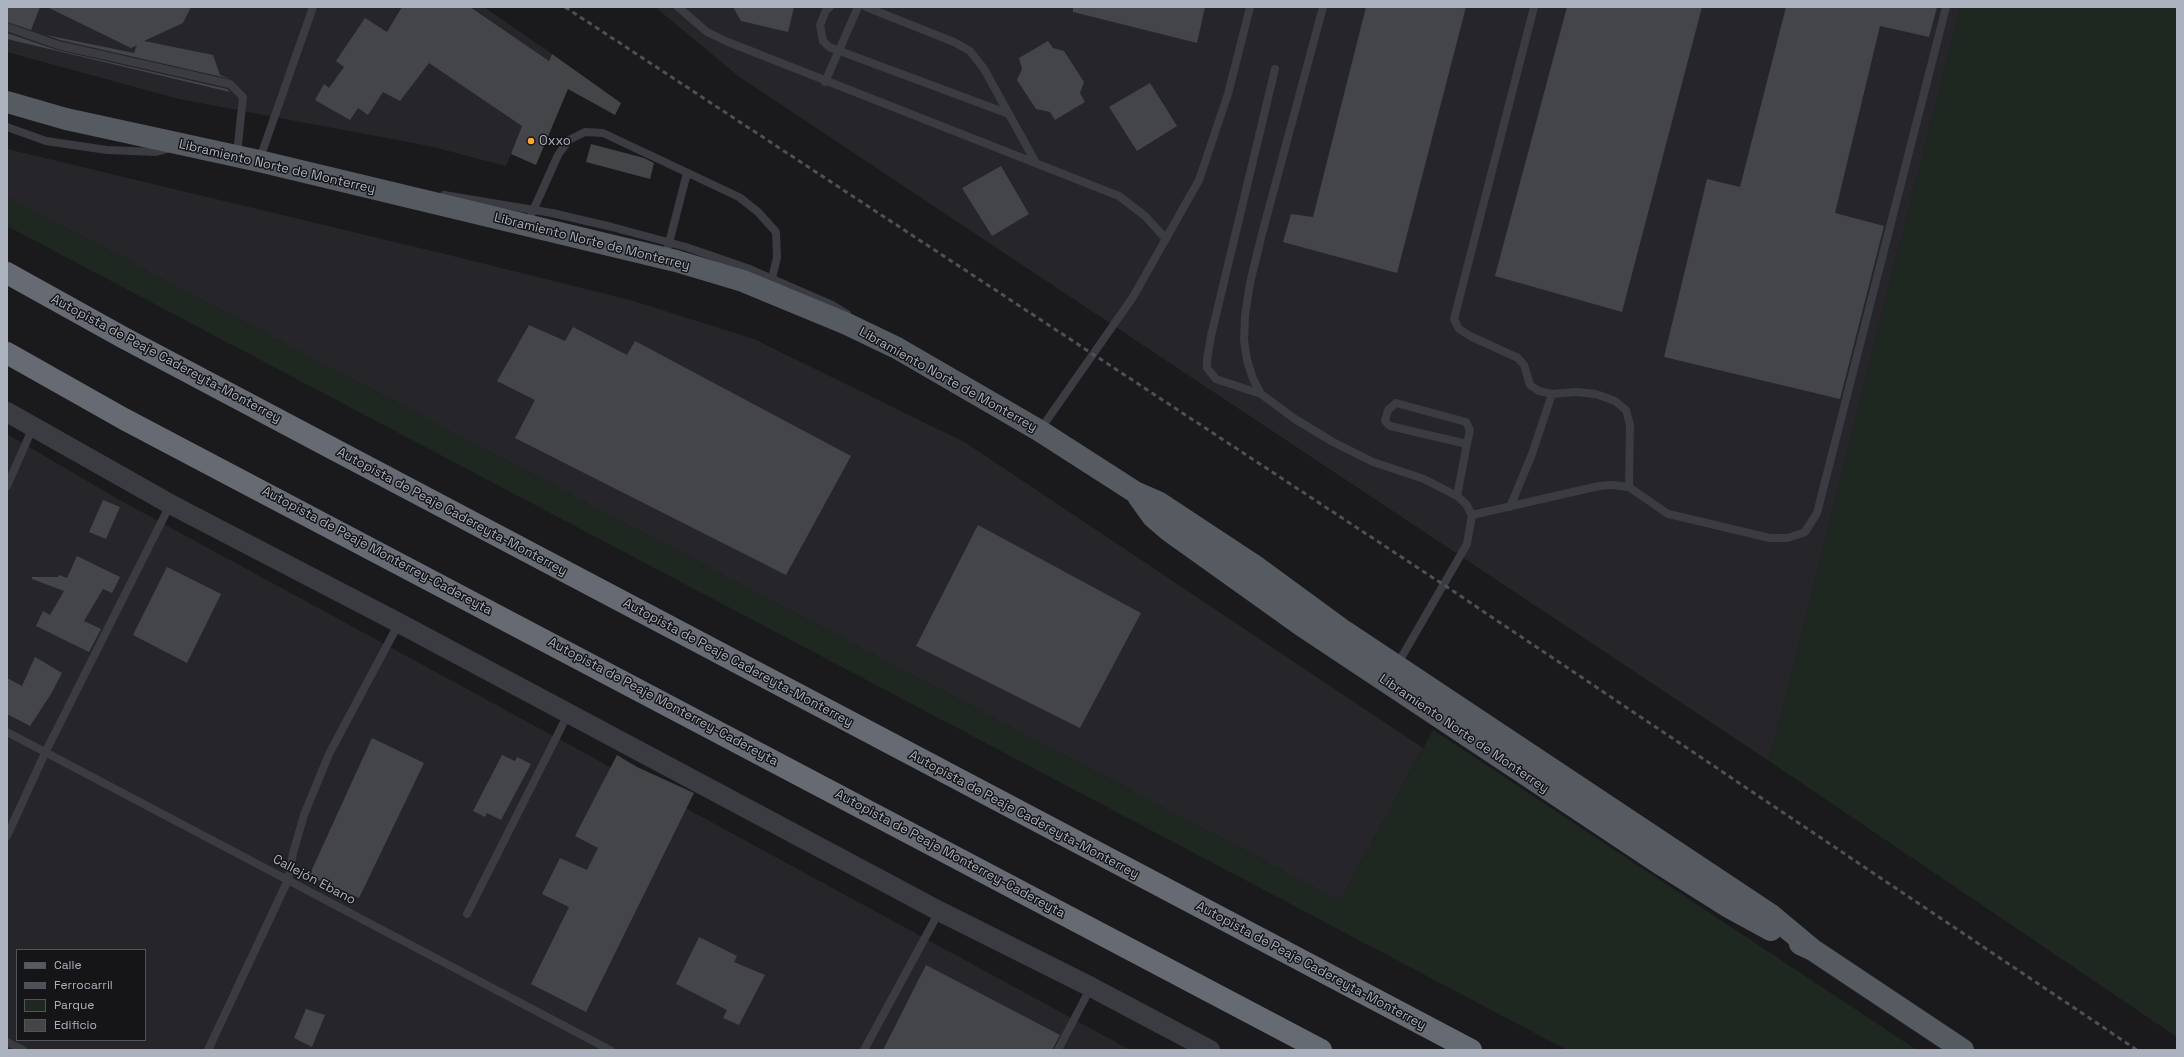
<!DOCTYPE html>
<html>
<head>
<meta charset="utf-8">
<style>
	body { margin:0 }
	#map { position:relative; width:2184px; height:1057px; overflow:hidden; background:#1a1a1c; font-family:"Space Grotesk",sans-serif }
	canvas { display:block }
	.frame { position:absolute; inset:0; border:8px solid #acb2bd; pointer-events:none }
	.legend { position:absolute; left:16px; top:949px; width:130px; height:92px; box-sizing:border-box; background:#151518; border:1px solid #51545a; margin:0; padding:5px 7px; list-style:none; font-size:12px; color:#acb2bd }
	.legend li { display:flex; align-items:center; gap:8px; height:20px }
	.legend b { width:20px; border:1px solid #51545a }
</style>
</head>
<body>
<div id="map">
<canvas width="2184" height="1057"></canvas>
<div class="frame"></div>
<ul class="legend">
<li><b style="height:5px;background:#565a61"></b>Calle</li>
<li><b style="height:5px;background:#4d5057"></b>Ferrocarril</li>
<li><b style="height:11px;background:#1f2820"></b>Parque</li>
<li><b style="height:11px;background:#444549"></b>Edificio</li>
</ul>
</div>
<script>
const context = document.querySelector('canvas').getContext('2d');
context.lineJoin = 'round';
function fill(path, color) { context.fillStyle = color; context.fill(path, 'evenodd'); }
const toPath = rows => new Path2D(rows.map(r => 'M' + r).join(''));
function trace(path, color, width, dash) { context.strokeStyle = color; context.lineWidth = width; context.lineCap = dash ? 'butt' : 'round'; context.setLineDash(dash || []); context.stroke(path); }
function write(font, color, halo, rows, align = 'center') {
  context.font = font + ' "Space Grotesk",sans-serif'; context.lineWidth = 3; context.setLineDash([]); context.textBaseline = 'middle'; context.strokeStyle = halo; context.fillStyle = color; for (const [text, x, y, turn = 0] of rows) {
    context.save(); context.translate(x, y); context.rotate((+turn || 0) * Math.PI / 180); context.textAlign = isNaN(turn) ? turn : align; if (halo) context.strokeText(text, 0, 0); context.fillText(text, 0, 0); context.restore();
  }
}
fill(toPath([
	[7,7,484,7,552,54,506,166,429,146,179,99,7,52],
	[655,7,1960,7,1769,761,738,76],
	[7,149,445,254,630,300,754,339,966,443,1423,748,1340,901,7,197],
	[7,434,118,499,1130,1050,7,1050],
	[17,950,145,950,145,1040,17,1040]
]), '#26262a');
fill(toPath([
	[1960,7,2177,7,2177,1037,1769,761],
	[7,197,1340,901,1433,730,1917,1050,1567,1050,7,226]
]), '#1f2820');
fill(toPath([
	[7,7,40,7,31,30,7,22],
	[47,7,191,7,183,23,144,41,213,55,220,75,231,79,60,40,46,35,134,53,137,45,131,48],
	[402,7,470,7,549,61,552,54,621,103,615,115,568,89,536,165,511,154,522,126,429,63,400,101,383,92,368,115,358,108,350,120,315,100,324,84,329,88,344,67,336,61,365,18,387,32],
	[733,7,794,7,788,32,741,21],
	[1073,7,1205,7,1197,43,1073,12],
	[1366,7,1466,7,1397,273,1283,242,1291,214,1313,217],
	[1567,7,1702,7,1622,312,1495,276],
	[1786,7,1937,7,1929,37,1880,26,1835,213,1884,226,1840,399,1664,357,1707,179,1740,187],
	[7,33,57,50,227,89,230,92,7,39],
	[1048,41,1053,48,1064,51,1084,82,1080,93,1085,102,1055,120,1050,112,1036,109,1017,80,1022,69,1019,58],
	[1150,83,1177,126,1137,151,1109,107],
	[591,144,644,158,654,163,650,179,586,162],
	[1001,166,1029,214,992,236,962,188],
	[529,325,565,341,573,327,627,355,635,341,851,456,786,575,515,438,535,400,497,381],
	[103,500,120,507,106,539,89,532],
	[978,525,1141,613,1080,728,916,646],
	[77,556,120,577,112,593,103,589,84,621,101,629,89,652,36,626,43,611,50,615,64,591,32,579,32,577,58,577,59,575,67,578],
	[167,567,221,594,187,663,133,635],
	[35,657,62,673,51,694,30,726,7,714,7,678,22,686],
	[372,738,424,763,359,898,309,876],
	[502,755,515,761,517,757,531,764,501,820,487,813,485,817,473,811],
	[617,755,637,767,694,793,586,1012,531,984,569,907,542,894,560,858,587,870,598,848,575,836],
	[699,937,737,956,734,962,765,975,739,1025,723,1018,727,1010,676,984],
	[926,965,1060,1035,1052,1050,883,1050],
	[306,1009,325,1015,312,1047,294,1038]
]), '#444549');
trace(toPath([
	[678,7,707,32,728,42,1119,196,1145,216,1166,239],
	[830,7,826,10,820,25,823,41,829,47,1009,114],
	[866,7,954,42,970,51,984,69,1036,163],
	[1323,7,1262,234,1250,283,1245,316,1244,340,1247,360,1253,379,1261,394,1295,419,1333,442,1373,462,1424,479,1457,496,1466,504,1472,515,1467,544,1397,665],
	[1534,7,1454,319,1459,329,1470,336,1518,358,1524,365,1530,385,1539,391,1552,394],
	[7,27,58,45,230,84,243,97,237,154],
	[825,82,858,7],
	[7,127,46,141,107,150,156,152,171,148],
	[259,161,313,7],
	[444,195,552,213,612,227,686,247,747,268,832,305,847,314],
	[532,213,558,155,569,140,585,132,603,133,739,197,758,212,776,232,777,257,771,283],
	[668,247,687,173],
	[1261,394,1216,379,1207,368,1207,360,1211,336,1275,69],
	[1040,430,1133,297,1199,180,1228,94,1250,7],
	[7,486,33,427],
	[1457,496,1467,444,1470,430,1466,422,1396,403,1388,410,1385,421,1390,426,1467,444],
	[1510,507,1532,454,1552,394,1576,392,1596,394,1615,401,1626,410,1630,425,1629,487],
	[1472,515,1599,486,1613,485,1629,487,1668,514,1677,516,1770,538,1788,538,1805,532,1817,513,1946,7],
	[7,732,610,1050],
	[7,836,45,753,170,505],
	[467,914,568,714],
	[7,1042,23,1050],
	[208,1050,288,880,293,853,304,815,329,754,399,623],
	[864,1050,939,912],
	[1058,1050,1091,987]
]), '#3a3c42', 8);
trace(toPath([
	[7,412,170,504,399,623,939,911,1091,987,1210,1050]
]), '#3a3c42', 20);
trace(toPath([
	[7,102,66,119,259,161,676,261,743,281,847,324,897,348,1040,431,1135,492,1158,502,1258,568,1344,631,1771,915,1813,950],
	[1138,496,1153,517,1168,530,1301,625,1662,865,1727,906,1771,930],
	[1800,944,1813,950,1963,1050]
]), '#565a61', 22);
trace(toPath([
	[7,273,124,338,341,453,1471,1050],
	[7,353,124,419,1321,1050]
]), '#666b73', 22);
trace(toPath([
	[565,7,1444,585,2137,1050]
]), '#4d5057', 3, [5, 4]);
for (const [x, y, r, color] of [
	[531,141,4,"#fea730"]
]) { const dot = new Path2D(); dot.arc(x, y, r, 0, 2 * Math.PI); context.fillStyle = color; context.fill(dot); trace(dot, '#151518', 1.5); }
write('13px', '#acb2bd', '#151518', [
	["Oxxo",539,141]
], 'left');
write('13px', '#acb2bd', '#151518', [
	["Libramiento Norte de Monterrey",277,167,13],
	["Libramiento Norte de Monterrey",592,242,14],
	["Autopista de Peaje Cadereyta-Monterrey",166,359,28],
	["Libramiento Norte de Monterrey",948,380,29],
	["Autopista de Peaje Cadereyta-Monterrey",452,512,28],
	["Autopista de Peaje Monterrey-Cadereyta",377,551,28],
	["Autopista de Peaje Cadereyta-Monterrey",738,663,28],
	["Autopista de Peaje Monterrey-Cadereyta",663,702,28],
	["Libramiento Norte de Monterrey",1464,734,34],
	["Autopista de Peaje Cadereyta-Monterrey",1024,815,28],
	["Autopista de Peaje Monterrey-Cadereyta",950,854,28],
	["Callejón Ebano",314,880,28],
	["Autopista de Peaje Cadereyta-Monterrey",1311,966,28]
]);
</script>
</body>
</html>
